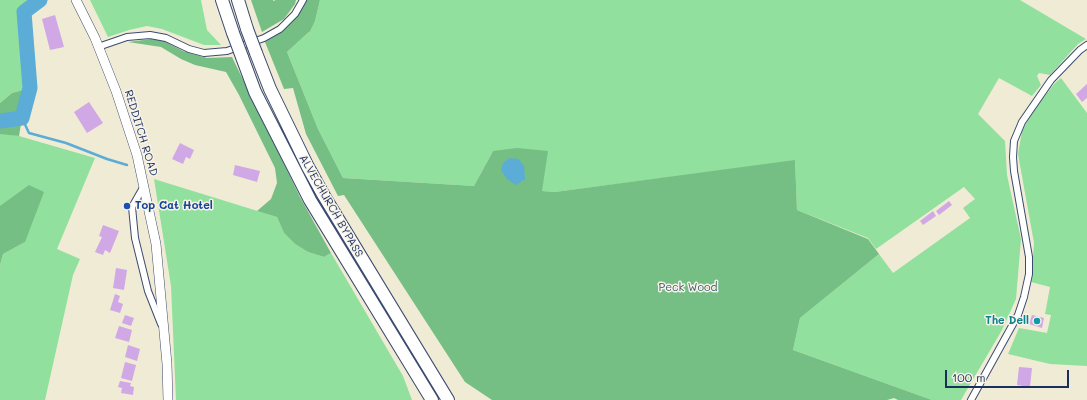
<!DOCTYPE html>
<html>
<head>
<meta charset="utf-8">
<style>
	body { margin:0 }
	#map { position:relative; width:1087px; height:400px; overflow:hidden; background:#f0ebd5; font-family:Mali,sans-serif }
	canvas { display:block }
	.scale { position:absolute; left:945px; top:370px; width:124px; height:18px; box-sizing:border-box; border:2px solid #1b2f5e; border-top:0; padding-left:5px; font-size:12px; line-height:14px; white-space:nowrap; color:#1b2f5e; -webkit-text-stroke:3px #f7f3e8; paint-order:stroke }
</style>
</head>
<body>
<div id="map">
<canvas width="1087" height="400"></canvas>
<div class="scale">100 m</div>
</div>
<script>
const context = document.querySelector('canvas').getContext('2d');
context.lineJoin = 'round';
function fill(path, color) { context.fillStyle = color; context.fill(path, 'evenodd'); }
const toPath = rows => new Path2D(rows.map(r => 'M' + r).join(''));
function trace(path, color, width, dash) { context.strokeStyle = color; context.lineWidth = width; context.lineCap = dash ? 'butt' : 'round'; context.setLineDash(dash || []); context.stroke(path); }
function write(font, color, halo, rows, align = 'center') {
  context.font = font + ' Mali,sans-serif'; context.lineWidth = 3; context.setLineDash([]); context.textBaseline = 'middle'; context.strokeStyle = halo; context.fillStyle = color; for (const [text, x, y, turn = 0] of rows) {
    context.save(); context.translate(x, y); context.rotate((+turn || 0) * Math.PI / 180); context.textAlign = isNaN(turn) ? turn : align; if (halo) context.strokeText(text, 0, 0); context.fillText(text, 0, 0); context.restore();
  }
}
fill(toPath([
	[0,0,40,0,24,12,30,88,12,93,0,103],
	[90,0,201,0,207,30,221,45,204,45,162,29,147,26,129,30,108,37],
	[320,0,1020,0,1086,39,1078,44,1050,75,1039,73,1037,76,1041,85,1032,96,999,78,978,114,1005,141,1007,175,1021,239,1016,299,1002,330,961,400,932,400,793,350,800,318,879,254,893,273,970,218,963,208,975,199,964,187,876,249,868,238,797,210,795,161,555,192,542,191,493,151,474,186,343,178,318,129,287,52,308,33,315,21],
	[1061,78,1087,113,1087,366,1050,364,1008,354,1019,328,1047,333,1051,315,1045,314,1050,287,1031,282,1034,243,1018,154,1022,131,1034,109,1055,83],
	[2,133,19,136,95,158,57,249,80,259,73,275,45,400,0,400,0,265,3,254,25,242,0,206,0,134],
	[154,179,277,217,284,233,295,244,308,252,324,257,331,253,403,376,412,400,176,400,171,286]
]), '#92e09d');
fill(toPath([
	[251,0,273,0,273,1,276,0,296,0,295,4,284,19,262,32],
	[306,0,320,0,315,21,310,31,287,52,318,129,343,178,474,186,493,151,517,148,548,151,542,191,555,192,795,160,797,210,868,239,879,254,800,318,793,350,932,400,898,400,894,398,887,400,492,400,465,382,344,195,338,196,306,134,293,88,284,89,265,42,282,32,294,20],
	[151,39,164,41,183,51,207,58,232,57,300,197,331,253,324,257,308,252,295,244,284,233,277,217,257,211,271,199,277,183,275,168,239,95,226,72,195,65,181,59,161,47,128,42],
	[30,88,22,118,19,136,0,134,0,103,12,93],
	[29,185,44,192,25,242,3,254,0,265,0,206]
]), '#75be84');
fill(toPath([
	[510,158,518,159,524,166,525,179,516,185,507,179,501,170,503,163]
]), '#5bacd6');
trace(toPath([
	[22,118,29,133,66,143,107,159,127,165]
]), '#5bacd6', 2.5);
trace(toPath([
	[0,121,22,118,30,88,24,12,40,0]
]), '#5bacd6', 15);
fill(toPath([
	[55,15,64,47,50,50,42,19],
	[1087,84,1087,98,1082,102,1076,94],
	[89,102,103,123,87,133,74,112],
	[180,143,194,150,190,159,186,157,183,164,172,159],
	[235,165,260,171,257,182,233,175],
	[949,201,952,205,939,215,936,211],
	[933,211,936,216,923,225,920,221],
	[103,225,119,231,110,253,105,250,103,255,95,252,102,237,99,236],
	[116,268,127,270,124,290,113,288],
	[115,294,120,296,118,302,123,304,120,313,110,310],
	[125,315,134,318,131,326,122,323],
	[1032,315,1044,318,1042,328,1029,324],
	[119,326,132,330,129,342,115,338],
	[128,345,140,349,137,361,125,357],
	[125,362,136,365,132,381,121,378],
	[1019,367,1032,368,1030,387,1017,385],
	[120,381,131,383,130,386,134,387,133,395,121,393,122,388,118,387]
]), '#d0a8e6');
const street = toPath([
	[98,47,127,37,150,35,166,38,189,49,204,53,227,51,264,38,280,29,295,14,303,0],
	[144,186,132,207,135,238,148,291,161,324],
	[971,400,1018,315,1024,297,1029,274,1029,257,1014,171,1013,157,1014,141,1022,122,1051,80,1080,50,1087,45]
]);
const secondary = toPath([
	[76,0,95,38,116,91,137,155,156,244,167,364,168,400]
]);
const highway = toPath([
	[222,0,233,33],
	[238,0,247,29],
	[256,53,270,89,308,167,324,196,448,400],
	[242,57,255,92,310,200,432,400]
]);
trace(street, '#3b4b70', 8);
trace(secondary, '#3b4b70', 10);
trace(highway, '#3b4b70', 14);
trace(street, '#fff', 6);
trace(secondary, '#fff', 9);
trace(highway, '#fff', 12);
const highwayBridge = toPath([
	[247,29,256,53],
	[233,33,242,57]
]);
trace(highwayBridge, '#3b4b70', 14, []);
trace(highwayBridge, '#fff', 12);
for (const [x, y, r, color] of [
	[127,206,4,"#1a4fb4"],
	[1037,321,4,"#0f9aa8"]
]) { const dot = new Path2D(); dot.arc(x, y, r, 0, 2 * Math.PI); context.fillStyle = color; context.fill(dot); trace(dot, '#f7f3e8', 1.5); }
write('11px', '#1b2f5e', '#f7f3e8', [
	["REDDITCH ROAD",141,133,73],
	["ALVECHURCH BYPASS",331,206,60]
]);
write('bold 11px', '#164399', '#f7f3e8', [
	["Top Cat Hotel",135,206]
], 'left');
write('11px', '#395b6e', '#f7f3e8', [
	["Peck Wood",688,288]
]);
write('bold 11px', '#0d838f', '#f7f3e8', [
	["The Dell",1029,321]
], 'right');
</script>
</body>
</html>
